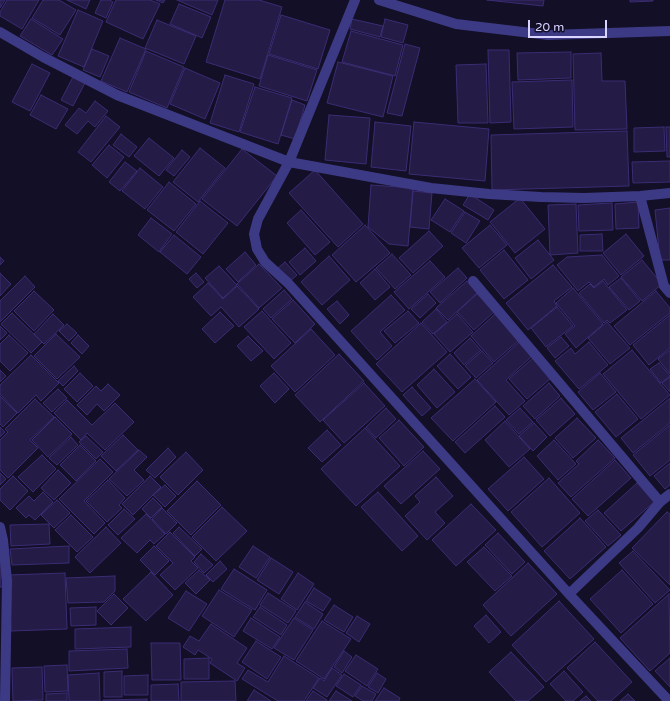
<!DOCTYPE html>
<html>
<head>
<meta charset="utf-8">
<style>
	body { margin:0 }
	#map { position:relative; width:670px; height:701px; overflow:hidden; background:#130f26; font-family:"Varela Round",sans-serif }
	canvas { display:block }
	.scale { position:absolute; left:528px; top:20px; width:79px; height:18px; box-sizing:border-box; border:2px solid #d9d4ff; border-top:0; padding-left:5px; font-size:12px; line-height:14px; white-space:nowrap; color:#d9d4ff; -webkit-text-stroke:3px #130f26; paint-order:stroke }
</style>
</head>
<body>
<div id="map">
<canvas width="670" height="701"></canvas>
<div class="scale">20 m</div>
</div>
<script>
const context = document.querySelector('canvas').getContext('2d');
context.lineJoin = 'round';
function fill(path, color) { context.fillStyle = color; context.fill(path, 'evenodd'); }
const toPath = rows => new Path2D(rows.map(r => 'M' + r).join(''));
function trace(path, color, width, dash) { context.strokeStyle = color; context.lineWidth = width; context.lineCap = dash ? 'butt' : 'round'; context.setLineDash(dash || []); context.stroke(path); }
const building = toPath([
	[0,0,5,0,0,8,0,0],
	[7,0,39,0,22,29,0,16,0,12,7,0],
	[43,0,59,0,76,10,60,35,32,18,43,0],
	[67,0,90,0,86,9,67,0],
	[101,0,110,0,113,2,106,18,95,13,101,0],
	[116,0,150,0,160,4,143,39,106,22,116,0],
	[156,0,165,0,163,3,156,0],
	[177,0,218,0,212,15,177,0],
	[225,0,259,0,282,7,260,79,206,62,225,0],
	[487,0,544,0,543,6,487,0],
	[630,0,653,0,653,1,630,2,630,0],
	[179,4,211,17,202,38,170,24,179,4],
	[78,10,103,21,84,67,58,56,78,10],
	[281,15,330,30,318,69,269,54,281,15],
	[31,19,63,39,52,55,20,36,31,19],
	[352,19,383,26,380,37,350,29,352,19],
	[385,19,408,25,403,43,381,37,385,19],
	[157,20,196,36,184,64,145,48,157,20],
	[351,31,403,45,395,76,342,62,351,31],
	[120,38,146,49,127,92,101,81,120,38],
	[405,44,420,48,402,116,387,113,405,44],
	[92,49,109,56,100,77,83,70,92,49],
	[488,50,509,50,511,122,490,123,488,50],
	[146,51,184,67,167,108,129,92,146,51],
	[571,52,571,78,518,80,517,53,571,52],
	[601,53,602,81,625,81,627,129,575,130,573,54,601,53],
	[268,55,317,70,307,101,259,86,268,55],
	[338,62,393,76,383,117,327,103,338,62],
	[32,64,50,73,30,111,12,102,32,64],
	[486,64,488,123,458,123,456,65,486,64],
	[185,68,220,83,205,119,170,104,185,68],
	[225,75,254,84,239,132,210,123,225,75],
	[73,77,85,83,73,106,61,100,73,77],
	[572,80,573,127,514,129,512,82,572,80],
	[255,87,292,98,278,144,240,132,255,87],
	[41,95,68,109,56,129,30,115,41,95],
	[292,100,305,105,295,139,281,135,292,100],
	[95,101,108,111,95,127,88,121,77,134,65,125,79,108,86,113,95,101],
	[329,115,370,118,366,164,325,160,329,115],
	[106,116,120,127,91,162,78,152,106,116],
	[375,122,411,126,406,171,371,167,375,122],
	[414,122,489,129,485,181,409,174,414,122],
	[664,127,665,151,634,152,634,128,664,127],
	[666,127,670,127,670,157,667,157,666,127],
	[627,131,629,186,492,190,491,135,627,131],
	[121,134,137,147,129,157,113,145,121,134],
	[149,138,174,158,159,176,134,156,149,138],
	[109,145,124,157,107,178,92,165,109,145],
	[200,148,225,168,198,202,173,182,200,148],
	[242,149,277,176,237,226,202,199,242,149],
	[182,150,190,157,174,176,166,170,182,150],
	[670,161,670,182,633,183,632,162,670,161],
	[125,162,137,171,120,191,109,182,125,162],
	[140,168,163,187,145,209,122,191,140,168],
	[315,170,363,224,338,247,289,193,315,170],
	[169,182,196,204,174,231,147,210,169,182],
	[371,185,413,188,408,246,389,244,368,227,371,185],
	[413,191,432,193,429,229,410,227,413,191],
	[470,194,494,210,488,220,463,205,470,194],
	[520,198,545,229,515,253,490,222,520,198],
	[445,199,464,211,450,232,431,220,445,199],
	[200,201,228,223,203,254,176,232,200,201],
	[638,202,639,228,616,229,615,204,638,202],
	[612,203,613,230,579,231,578,205,612,203],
	[576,204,578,253,550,255,548,205,576,204],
	[670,208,670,260,660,260,655,210,670,208],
	[301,210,330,242,315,255,287,223,301,210],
	[465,212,480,221,466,243,451,233,465,212],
	[151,218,172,234,159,252,138,235,151,218],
	[365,225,390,253,356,282,332,255,365,225],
	[490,225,507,245,479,268,462,248,490,225],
	[429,231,443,246,413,273,399,258,429,231],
	[602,234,603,251,580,251,580,235,602,234],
	[626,234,644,256,621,275,603,253,626,234],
	[174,235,201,257,187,274,160,252,174,235],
	[538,240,554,260,531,279,515,258,538,240],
	[305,248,316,261,300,275,289,262,305,248],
	[504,250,528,280,504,299,480,270,504,250],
	[245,252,256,265,238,282,226,269,245,252],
	[392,254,411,275,395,289,376,268,392,254],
	[602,255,619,276,608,285,604,279,594,287,589,282,578,291,557,265,567,257,602,255],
	[329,256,350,280,322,305,301,282,329,256],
	[0,257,4,261,0,265,0,257],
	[642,260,662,284,642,301,621,277,642,260],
	[430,261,445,277,409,309,394,292,430,261],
	[285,262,297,275,289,282,278,268,285,262],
	[259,264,282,288,259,308,237,284,259,264],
	[553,265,572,287,554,301,557,306,528,330,506,303,553,265],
	[219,266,237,285,223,298,205,278,219,266],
	[458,268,467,278,440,303,430,292,458,268],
	[375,269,390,287,375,300,360,283,375,269],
	[0,273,11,284,0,296,0,273],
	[196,273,204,282,197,288,189,279,196,273],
	[25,276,35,287,0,322,0,301,25,276],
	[621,278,640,301,629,310,609,287,621,278],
	[467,281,477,293,448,320,436,308,467,281],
	[603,281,627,310,610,323,607,320,604,323,579,293,590,284,594,288,603,281],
	[208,283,223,299,237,286,259,309,239,327,221,307,211,316,193,297,208,283],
	[573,288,603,324,576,348,565,334,575,326,556,303,573,288],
	[284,290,292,299,271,318,263,309,284,290],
	[34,291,54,310,34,331,14,311,34,291],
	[656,291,670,308,670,313,630,345,614,326,656,291],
	[428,294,436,303,420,318,411,309,428,294],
	[477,294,494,312,474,330,457,312,477,294],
	[391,295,405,310,380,332,392,346,377,360,351,331,391,295],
	[293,300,315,324,295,343,272,319,293,300],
	[337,301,349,315,340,324,327,309,337,301],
	[557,307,573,326,546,347,531,328,557,307],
	[436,309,447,322,433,334,422,322,436,309],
	[262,311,291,343,274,359,244,327,262,311],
	[408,311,419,323,395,343,384,331,408,311],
	[220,312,234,326,215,343,202,329,220,312],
	[12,313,42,342,31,353,1,324,12,313],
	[53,314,64,325,44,344,34,334,53,314],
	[457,314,473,332,450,352,434,334,457,314],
	[495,314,519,340,494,362,471,336,495,314],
	[670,315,670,348,649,365,633,345,670,315],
	[607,322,630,348,610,364,588,338,607,322],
	[421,323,447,352,402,392,376,364,421,323],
	[67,324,77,333,69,341,59,331,67,324],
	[0,326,7,333,0,340,0,326],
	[311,329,335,355,295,392,271,366,311,329],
	[56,334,80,357,57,379,34,356,56,334],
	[9,335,28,353,10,371,0,361,0,344,9,335],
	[78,335,89,346,82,354,71,343,78,335],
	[248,336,263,351,251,361,237,346,248,336],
	[561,337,569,346,555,358,547,348,561,337],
	[470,338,481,350,464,365,454,353,470,338],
	[519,342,532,356,506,380,525,401,509,415,477,380,519,342],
	[589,342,608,365,579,389,555,361,571,348,575,354,589,342],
	[632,350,670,395,641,419,603,374,632,350],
	[670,350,670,374,658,359,670,350],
	[482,351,493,363,476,378,465,366,482,351],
	[339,354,364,381,320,422,295,395,339,354],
	[450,354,471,377,458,389,437,366,450,354],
	[31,355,59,383,41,401,36,395,18,413,0,394,0,385,31,355],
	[533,358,551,378,527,399,509,379,533,358],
	[659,363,670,376,661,383,650,369,659,363],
	[74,366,78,371,63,386,58,381,74,366],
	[434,369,455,392,437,408,417,385,434,369],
	[0,370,6,376,0,382,0,370],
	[80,373,93,386,77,402,64,389,80,373],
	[274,373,289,389,275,403,260,386,274,373],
	[600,373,616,392,593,410,578,392,600,373],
	[670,377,670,392,662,383,670,377],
	[475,379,496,402,453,441,431,418,475,379],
	[364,383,385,406,344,443,323,420,364,383],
	[549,383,560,396,535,419,523,406,549,383],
	[108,384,120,395,104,411,97,404,87,415,77,405,96,386,101,391,108,384],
	[412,387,431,408,422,416,403,395,412,387],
	[58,389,67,398,52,412,43,403,58,389],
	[617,394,638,419,616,437,595,412,617,394],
	[0,396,17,413,3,427,0,424,0,396],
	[561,398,575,414,550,436,536,420,561,398],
	[670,398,670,423,633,453,621,438,670,398],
	[35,399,54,417,30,440,38,448,8,478,0,470,0,440,8,432,5,429,35,399],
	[67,400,92,425,115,403,134,422,105,450,87,433,81,440,54,413,67,400],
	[495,406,505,417,465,453,455,442,495,406],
	[386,408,396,419,376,438,366,427,386,408],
	[520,408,533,422,519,434,506,420,520,408],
	[55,417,72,434,48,457,32,440,55,417],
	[577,418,596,438,573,458,555,438,577,418],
	[399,420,424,447,404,466,379,438,399,420],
	[505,421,530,449,509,467,485,440,505,421],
	[534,423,547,437,533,451,519,436,534,423],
	[670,425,670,460,650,476,633,455,670,425],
	[0,427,5,432,0,437,0,427],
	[365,428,400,466,356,506,321,469,365,428],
	[327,430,341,445,322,462,308,448,327,430],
	[123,435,138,450,116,471,101,456,123,435],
	[86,436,103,452,96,459,79,442,86,436],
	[71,437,78,445,57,465,49,458,71,437],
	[554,440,576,464,558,480,537,456,554,440],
	[598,440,615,458,571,497,558,483,579,464,576,461,598,440],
	[80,445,96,461,76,481,60,465,80,445],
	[168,448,176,457,155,478,146,470,168,448],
	[139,450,147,457,134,470,144,480,127,496,109,479,139,450],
	[423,451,440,469,401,504,384,486,423,451],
	[186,452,203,470,178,495,160,477,186,452],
	[42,455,56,469,33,492,18,477,42,455],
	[524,457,544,479,508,511,488,489,524,457],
	[100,459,113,472,84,501,105,523,94,534,59,499,100,459],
	[615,460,631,478,588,516,572,499,615,460],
	[670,463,670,485,665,489,654,476,670,463],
	[58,470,71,483,54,500,41,488,58,470],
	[0,473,6,479,0,485,0,473],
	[13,476,28,491,10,510,0,500,0,489,13,476],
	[150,476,161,487,133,515,122,504,150,476],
	[436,477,453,496,435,512,445,523,427,540,405,516,420,502,415,496,436,477],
	[549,478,580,513,542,547,511,512,549,478],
	[108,480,125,498,119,505,122,508,107,522,86,501,108,480],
	[197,481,221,505,191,535,167,511,197,481],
	[637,483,654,502,621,531,604,513,637,483],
	[165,485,176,496,165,507,153,495,165,485],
	[43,492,53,502,35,520,29,515,26,518,16,508,29,496,34,501,43,492],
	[378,492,418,536,402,551,361,507,378,492],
	[153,498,162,507,151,518,142,509,153,498],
	[57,500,70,513,54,528,41,515,57,500],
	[471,504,496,530,456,566,432,540,471,504],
	[222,507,247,531,216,561,192,537,222,507],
	[162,508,177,523,166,534,152,519,162,508],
	[124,509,135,519,118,535,108,525,124,509],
	[598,510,621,535,608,546,585,521,598,510],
	[667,512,670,514,670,585,632,548,667,512],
	[146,514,165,534,154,544,150,540,137,553,121,538,146,514],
	[71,515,93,537,77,552,55,530,71,515],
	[580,518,606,547,570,579,544,551,580,518],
	[49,524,50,544,11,546,10,525,49,524],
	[106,527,121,543,90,573,75,557,106,527],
	[179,527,202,549,195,556,173,533,179,527],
	[170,532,195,557,191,561,198,568,175,590,160,575,173,563,156,546,170,532],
	[498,533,525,562,512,574,485,545,498,533],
	[69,546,69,563,12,565,10,549,69,546],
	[154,546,169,561,155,575,140,560,154,546],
	[253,546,270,557,256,578,239,567,253,546],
	[484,547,512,576,495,591,467,562,484,547],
	[633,551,670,590,655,603,619,563,633,551],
	[0,552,3,587,0,587,0,552],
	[201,554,213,565,204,573,194,562,201,554],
	[271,558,293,572,279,594,257,580,271,558],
	[220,561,227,569,213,582,206,575,220,561],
	[528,563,557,594,511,636,483,605,528,563],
	[234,569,267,590,255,610,221,589,234,569],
	[199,570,210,580,196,594,185,583,199,570],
	[622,570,653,604,621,633,590,599,622,570],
	[151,572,173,595,146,621,123,599,151,572],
	[65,573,67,629,11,631,8,575,65,573],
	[298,573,314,584,297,610,281,599,298,573],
	[115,576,115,591,104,602,68,603,66,578,115,576],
	[314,588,331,599,323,611,306,601,314,588],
	[219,590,252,610,234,637,202,616,219,590],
	[186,591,207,604,189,631,168,618,186,591],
	[268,593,296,611,288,623,260,605,268,593],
	[114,594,128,608,111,625,97,611,114,594],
	[669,594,670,653,650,671,620,638,669,594],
	[559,601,594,639,546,682,512,645,559,601],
	[305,602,323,614,314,629,295,617,305,602],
	[334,605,353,617,344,632,324,620,334,605],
	[96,607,96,625,71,626,70,608,96,607],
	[260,607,287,625,281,635,253,617,260,607],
	[486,615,501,632,489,643,474,626,486,615],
	[357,616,370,624,359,642,346,633,357,616],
	[251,618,280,637,272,649,243,631,251,618],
	[294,618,313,630,294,660,274,648,294,618],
	[322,621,351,639,324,679,296,661,322,621],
	[211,624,247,648,237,663,245,668,237,681,210,663,212,659,198,650,195,655,183,647,190,636,199,641,211,624],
	[131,627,131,647,75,649,75,629,131,627],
	[256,641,281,657,267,679,242,662,256,641],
	[595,642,632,682,611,701,598,701,567,668,595,642],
	[151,643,180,643,181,680,152,680,151,643],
	[127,649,128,668,69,671,69,651,127,649],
	[344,651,352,657,342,673,334,667,344,651],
	[511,652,544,687,528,701,516,701,489,672,511,652],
	[356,655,378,669,367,686,345,671,356,655],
	[284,656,319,678,304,701,278,701,242,679,248,670,268,682,284,656],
	[209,658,209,679,184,679,184,659,209,658],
	[670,658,670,687,655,671,670,658],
	[67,665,68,691,45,692,44,666,67,665],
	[42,667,43,700,13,701,12,668,42,667],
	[332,668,342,675,327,697,313,688,320,678,324,681,332,668],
	[122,671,122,697,104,697,104,672,122,671],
	[564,671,583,692,573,701,566,701,550,684,564,671],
	[99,673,100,701,69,701,68,675,99,673],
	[377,673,386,679,378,693,368,687,377,673],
	[344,674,361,685,353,697,336,686,344,674],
	[148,675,148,695,124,695,124,676,148,675],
	[235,681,236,701,181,701,181,682,235,681],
	[178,684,179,701,151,701,151,685,178,684],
	[362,686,376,694,372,701,363,701,355,696,362,686],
	[384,688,400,698,399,701,375,701,384,688],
	[254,690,271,701,247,701,254,690],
	[313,691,327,700,327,701,306,701,313,691],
	[336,691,352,701,329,701,336,691],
	[67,693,67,701,46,701,46,694,67,693],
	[628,694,635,701,620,701,628,694],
	[586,696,591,701,580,701,586,696],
	[147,699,147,701,103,701,103,700,147,699]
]);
fill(building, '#241b47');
trace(building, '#3b2d73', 1);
trace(toPath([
	[355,0,289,162,258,219,254,234,257,249,265,262,288,283,569,594,669,701],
	[379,0,456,24,548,35,670,31],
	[0,32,43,57,117,95,289,162,431,188,489,194,541,197,584,198,640,196,670,193],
	[640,196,664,286,670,293],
	[473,281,660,502],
	[0,527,3,540,7,581,5,701],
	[569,594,638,528,660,502,670,494]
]), '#3d3a85', 10);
</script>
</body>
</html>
